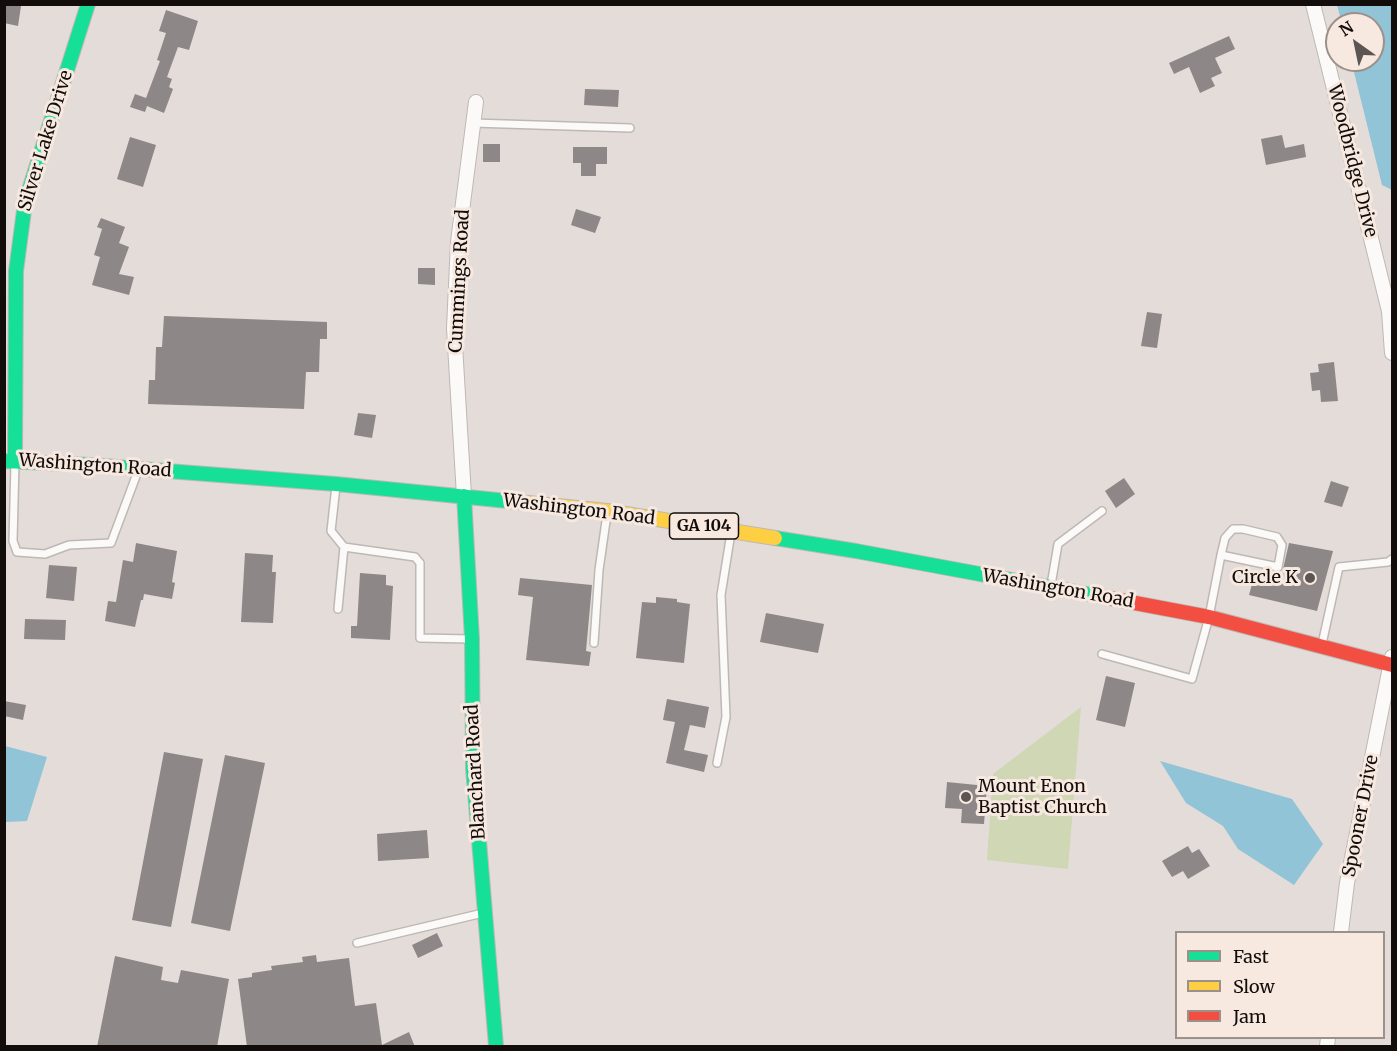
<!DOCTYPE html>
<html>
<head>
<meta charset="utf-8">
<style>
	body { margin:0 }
	#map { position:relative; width:1397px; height:1051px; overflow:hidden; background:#e4dcd8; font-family:Merriweather,serif }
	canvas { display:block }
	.frame { position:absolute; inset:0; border:6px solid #120d0a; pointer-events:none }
	.legend { position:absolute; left:1175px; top:931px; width:210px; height:108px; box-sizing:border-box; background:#f7e8e0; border:2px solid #9b908a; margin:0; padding:8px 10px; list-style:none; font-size:18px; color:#120d0a }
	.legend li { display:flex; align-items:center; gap:12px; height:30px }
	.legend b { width:30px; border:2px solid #9b908a }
	.north { position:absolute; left:1325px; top:12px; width:60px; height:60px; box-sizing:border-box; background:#f7e8e0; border:2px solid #9b908a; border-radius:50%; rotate:327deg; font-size:16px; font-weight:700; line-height:24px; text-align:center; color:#120d0a }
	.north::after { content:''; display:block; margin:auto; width:21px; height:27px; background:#5c5552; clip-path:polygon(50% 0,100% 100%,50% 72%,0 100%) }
</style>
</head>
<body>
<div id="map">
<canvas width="1397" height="1051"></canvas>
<div class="frame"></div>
<ul class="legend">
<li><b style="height:8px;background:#16e098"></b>Fast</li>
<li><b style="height:8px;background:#ffcf43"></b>Slow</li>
<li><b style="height:8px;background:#f24e42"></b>Jam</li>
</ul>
<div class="north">N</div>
</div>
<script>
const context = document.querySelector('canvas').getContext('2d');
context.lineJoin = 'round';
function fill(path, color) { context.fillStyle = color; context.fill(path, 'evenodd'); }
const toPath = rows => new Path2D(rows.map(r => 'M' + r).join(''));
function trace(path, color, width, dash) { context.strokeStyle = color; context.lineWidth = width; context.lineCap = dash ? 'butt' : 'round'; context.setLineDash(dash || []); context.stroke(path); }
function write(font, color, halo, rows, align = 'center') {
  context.font = font + ' Merriweather,serif'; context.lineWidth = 6; context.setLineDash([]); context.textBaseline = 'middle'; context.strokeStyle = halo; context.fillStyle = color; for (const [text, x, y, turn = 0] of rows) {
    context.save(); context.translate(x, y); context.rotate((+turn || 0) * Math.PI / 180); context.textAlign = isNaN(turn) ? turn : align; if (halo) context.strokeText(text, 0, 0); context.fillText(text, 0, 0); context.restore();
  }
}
fill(toPath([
	[1081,707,1068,869,987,860,993,774]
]), '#cfd7b5');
fill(toPath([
	[1337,5,1392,5,1392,190,1382,185,1351,60,1373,60,1373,24,1342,24],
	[5,746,47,757,27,821,5,822],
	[1160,761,1292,799,1323,844,1294,885,1238,849,1223,826,1186,803]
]), '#91c4d7');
fill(toPath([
	[4,4,21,6,18,26,4,23],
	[166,10,198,21,189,50,178,47,167,77,172,79,169,87,173,89,164,113,147,106,145,112,130,107,135,94,146,98,160,61,157,60,166,33,159,31],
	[1229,36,1235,49,1215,58,1222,73,1211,78,1215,86,1200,93,1189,67,1174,74,1169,63],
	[585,89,619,90,618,107,584,105],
	[1282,135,1285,148,1304,144,1306,157,1266,165,1261,139],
	[130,137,156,145,143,187,117,179],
	[483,144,500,144,500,162,483,162],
	[573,147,607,147,607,164,596,164,596,176,581,176,581,163,573,163],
	[576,209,601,217,595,233,571,225],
	[101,218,125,227,119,243,129,247,119,274,134,277,129,295,92,285,100,257,94,255,102,229,97,227],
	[418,268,435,268,435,285,418,284],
	[1147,312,1162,314,1157,348,1141,346],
	[164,316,327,322,327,339,320,339,319,372,306,372,304,409,148,404,149,380,155,380,156,347,162,347],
	[1334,362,1338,401,1321,402,1320,390,1312,391,1310,373,1319,372,1318,364],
	[358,413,376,415,372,438,354,435],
	[1124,478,1135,494,1116,508,1105,491],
	[1331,481,1349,487,1342,507,1324,502],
	[136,543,177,551,172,582,175,583,172,599,144,594,143,600,141,600,135,627,105,621,108,601,116,602,123,560,133,562],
	[1289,543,1333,551,1317,611,1249,595,1254,577,1285,584,1283,569],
	[245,553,273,555,272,572,276,572,273,623,241,622],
	[49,565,77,567,74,601,46,598],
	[360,573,386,575,386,585,393,586,390,640,351,638,351,626,357,626],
	[520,578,592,585,586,651,591,652,589,666,526,660,533,597,518,595],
	[656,597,677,599,677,602,690,604,684,663,636,658,642,602,656,603],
	[766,613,824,624,818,653,760,642],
	[25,619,66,620,65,640,24,639],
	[1106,676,1135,683,1125,727,1096,720],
	[667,699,709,707,705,728,690,725,684,750,708,755,704,772,666,763,675,722,663,720],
	[4,701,26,705,23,720,4,716],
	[164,752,203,759,171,927,132,920],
	[225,755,265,763,230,931,191,923],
	[947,782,987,786,984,824,961,823,962,809,945,808],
	[427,830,429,858,378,861,377,834],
	[1188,846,1192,853,1199,849,1210,866,1188,879,1183,871,1172,877,1162,861],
	[437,933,443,946,418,958,412,945],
	[316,955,317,962,349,958,355,1006,376,1003,382,1045,409,1032,415,1047,247,1047,238,979,252,977,252,973,272,970,271,966,303,962,302,957],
	[115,956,163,967,161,980,178,983,181,970,229,979,217,1047,97,1047]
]), '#8e8787');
const lane = toPath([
	[473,123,630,128],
	[15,463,13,541,17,552,45,554,69,545,111,543,138,471],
	[336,486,331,531,344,547,415,557,420,563,420,638,470,639],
	[1051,585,1058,544,1102,511],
	[338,609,344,547],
	[594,643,599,570,607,514],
	[1322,644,1339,567,1388,562,1392,559],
	[1102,654,1192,679,1209,617,1221,555,1225,538,1233,529,1243,529,1277,537,1282,545,1278,567,1221,555],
	[717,763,726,717,721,595,731,533],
	[357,943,483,913]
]);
const street = toPath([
	[1313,4,1389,311,1392,353],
	[464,496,454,328,458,242,476,102],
	[1341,932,1347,883,1392,657],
	[1327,1046,1328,1038]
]);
const fast = toPath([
	[4,461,90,465,336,484,528,503],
	[15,461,16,271,25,203,88,4],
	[464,496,472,639,473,768,496,1046],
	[775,538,856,551,1098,596]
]);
const slow = toPath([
	[528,503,607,511,775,538]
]);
const jam = toPath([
	[1098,596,1209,617,1392,665]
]);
trace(lane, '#beb8b5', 10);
trace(street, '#beb8b5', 16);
trace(fast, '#beb8b5', 16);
trace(slow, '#beb8b5', 16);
trace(jam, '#beb8b5', 16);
trace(lane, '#fbfaf9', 7);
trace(street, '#fbfaf9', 14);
trace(fast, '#16e098', 14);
trace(slow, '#ffcf43', 14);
trace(jam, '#f24e42', 14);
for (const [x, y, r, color] of [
	[1310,578,6,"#5c5552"],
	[966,797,6,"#5c5552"]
]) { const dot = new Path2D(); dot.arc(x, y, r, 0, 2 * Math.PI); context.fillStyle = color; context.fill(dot); trace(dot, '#f7e8e0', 2); }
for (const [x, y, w] of [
	[704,526,69]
]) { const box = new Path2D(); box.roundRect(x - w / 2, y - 13, w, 26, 4.5); context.fillStyle = '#f7e8e0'; context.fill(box); trace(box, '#120d0a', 1.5); }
write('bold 16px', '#120d0a', null, [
	["GA 104",704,526]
]);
write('18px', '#120d0a', '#f7e8e0', [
	["Silver Lake Drive",46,141,-73],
	["Woodbridge Drive",1352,161,76],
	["Cummings Road",460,281,-87],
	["Washington Road",95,466,4],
	["Washington Road",579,510,7],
	["Washington Road",1058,589,10],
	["Blanchard Road",476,772,-93],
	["Spooner Drive",1361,816,-79]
]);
write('18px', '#120d0a', '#f7e8e0', [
	["Circle K",1298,578],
	["Mount Enon",978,787,"left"],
	["Baptist Church",978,808,"left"]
], 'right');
</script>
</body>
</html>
